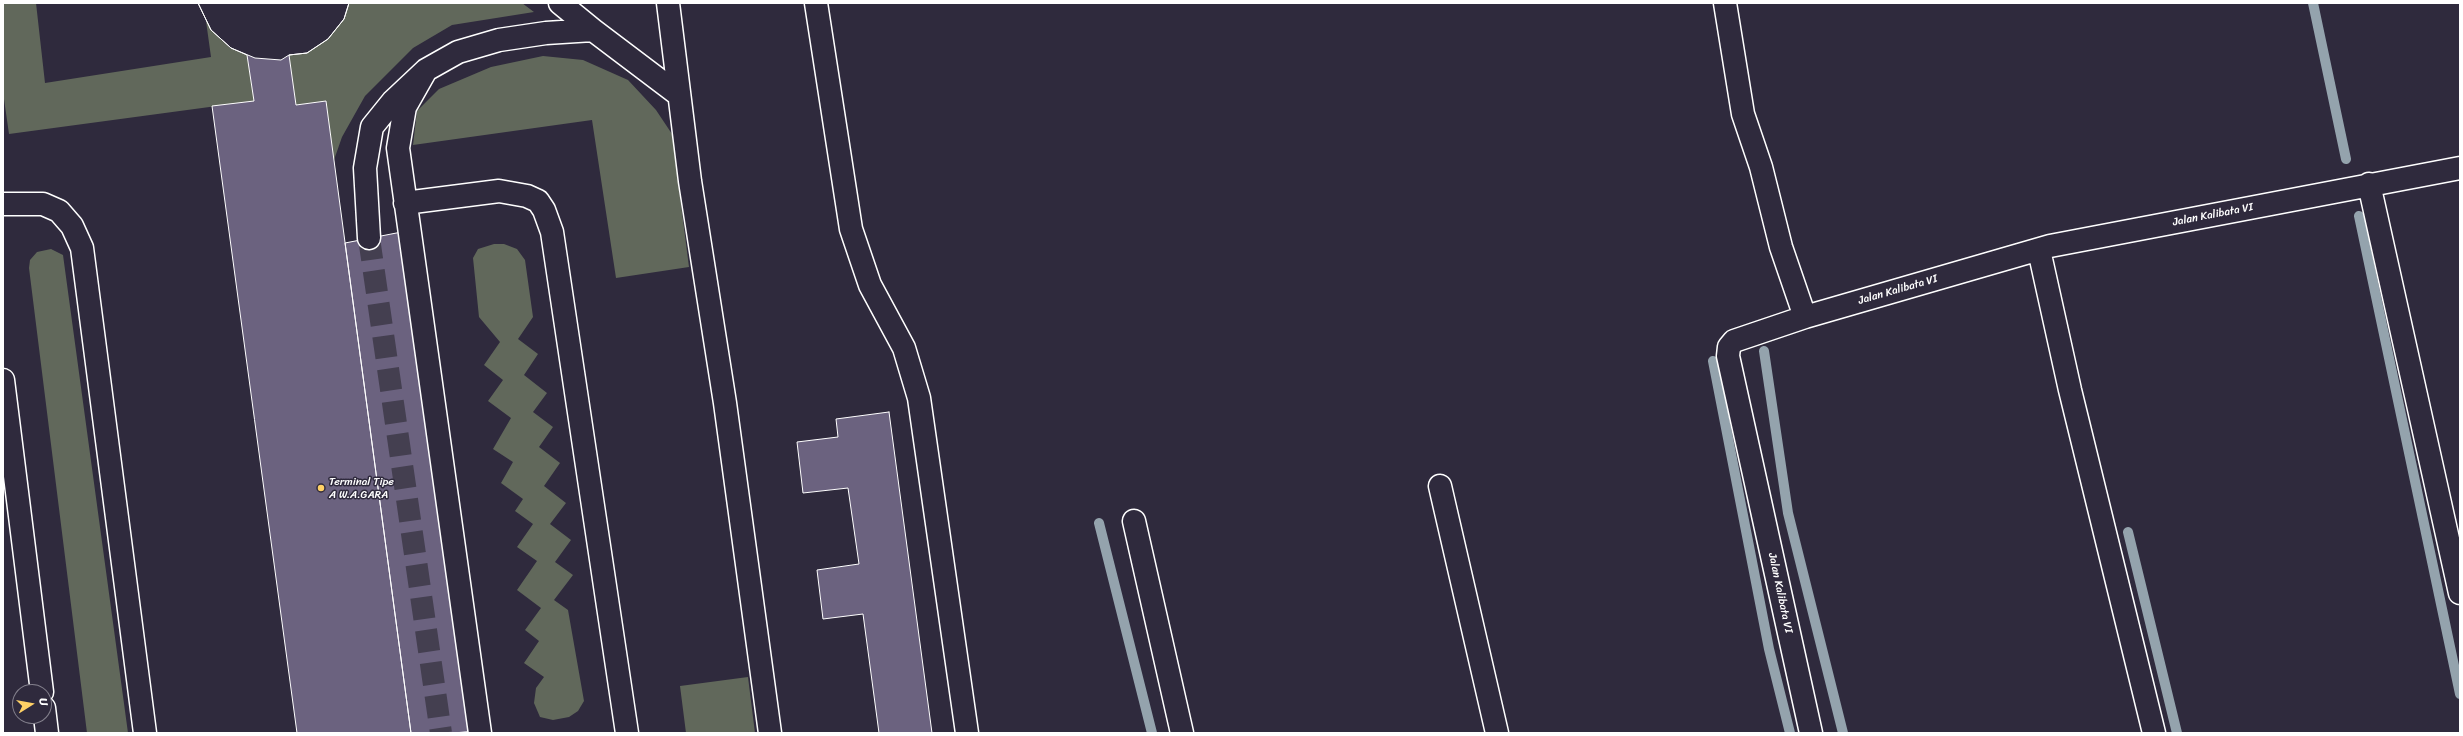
<!DOCTYPE html>
<html>
<head>
<meta charset="utf-8">
<style>
	body { margin:0 }
	#map { position:relative; width:2463px; height:736px; overflow:hidden; background:#2f2a3d; font-family:Sriracha,sans-serif }
	canvas { display:block }
	.frame { position:absolute; inset:0; border:4px solid #fff; pointer-events:none }
	.north { position:absolute; left:12px; top:684px; width:40px; height:40px; box-sizing:border-box; background:#2f2a3d; border:1px solid #827f8b; border-radius:50%; rotate:79deg; font-size:11px; font-weight:700; line-height:16px; text-align:center; color:#fff }
	.north::after { content:''; display:block; margin:auto; width:14px; height:18px; background:#ffd166; clip-path:polygon(50% 0,100% 100%,50% 72%,0 100%) }
</style>
</head>
<body>
<div id="map">
<canvas width="2463" height="736"></canvas>
<div class="frame"></div>
<div class="north">U</div>
</div>
<script>
const context = document.querySelector('canvas').getContext('2d');
context.lineJoin = 'round';
function fill(path, color) { context.fillStyle = color; context.fill(path, 'evenodd'); }
const toPath = rows => new Path2D(rows.map(r => 'M' + r).join(''));
function trace(path, color, width, dash) { context.strokeStyle = color; context.lineWidth = width; context.lineCap = dash ? 'butt' : 'round'; context.setLineDash(dash || []); context.stroke(path); }
function write(font, color, halo, rows, align = 'center') {
  context.font = font + ' Sriracha,sans-serif'; context.lineWidth = 3; context.setLineDash([]); context.textBaseline = 'middle'; context.strokeStyle = halo; context.fillStyle = color; for (const [text, x, y, turn = 0] of rows) {
    context.save(); context.translate(x, y); context.rotate((+turn || 0) * Math.PI / 180); context.textAlign = isNaN(turn) ? turn : align; if (halo) context.strokeText(text, 0, 0); context.fillText(text, 0, 0); context.restore();
  }
}
fill(toPath([
	[3,3,36,3,45,83,211,57,206,21,211,30,230,48,247,55,254,101,9,134,3,92],
	[349,3,522,3,534,12,452,25,413,48,365,96,342,137,334,160,326,101,296,105,289,55,307,53,328,39,344,19],
	[543,56,583,60,628,80,656,110,672,134,689,267,616,278,592,120,413,145,417,111,439,89,491,67],
	[494,244,504,244,517,249,525,260,533,317,518,339,538,354,524,375,547,393,533,412,553,427,539,447,560,463,544,486,566,503,550,524,571,540,555,562,573,575,554,600,568,610,584,701,578,711,569,717,553,720,540,717,534,703,536,688,544,677,524,663,539,641,525,630,541,608,517,590,537,561,517,547,533,524,515,511,523,499,501,483,513,462,493,449,511,418,488,401,503,380,484,365,500,342,479,317,473,258,478,249],
	[51,249,63,255,128,733,87,733,29,268,30,260,37,252],
	[748,677,755,733,686,733,680,686]
]), '#61685b');
trace(toPath([
	[2313,3,2346,159],
	[2359,216,2460,694],
	[1764,351,1788,513,1843,733],
	[1713,361,1769,649,1790,733],
	[1099,523,1152,733],
	[2128,532,2177,733]
]), '#94a3ad', 10);
const building = toPath([
	[198,3,349,3,344,19,328,39,307,53,289,55,281,60,255,58,231,48,211,30,198,3],
	[198,3,349,3,344,19,328,39,307,53,289,55,296,105,326,101,411,733,297,733,212,106,254,101,247,55,231,48,211,30,198,3],
	[417,229,485,730,454,733,411,733,345,243,417,229],
	[889,412,932,733,879,733,863,614,823,619,817,570,859,564,848,488,803,493,797,442,838,437,836,419,889,412]
]);
fill(building, '#6b627f');
trace(building, '#fff', 1);
trace(toPath([
	[369,238,441,733]
]), '#443f50', 22, [22, 11]);
const minor = toPath([
	[560,3,593,30],
	[668,3,690,181,725,403,770,733],
	[816,3,851,229,870,285,904,348,919,398,967,733],
	[1725,3,1743,114,1761,167,1781,247,1805,317],
	[426,70,405,107,398,148,480,733],
	[2369,184,2460,593],
	[405,203,499,191,527,196,538,201,544,210,552,232,627,733],
	[3,204,43,204,59,211,72,226,82,248,145,733],
	[369,238,365,168,372,127,393,101,426,70,458,52,499,40,546,33,593,30,679,95],
	[2039,250,2070,390,2154,733],
	[3,380,42,692],
	[1440,486,1497,733],
	[1134,521,1182,733],
	[44,708,47,733],
	[1811,733,1728,356,1729,347,1734,341,1805,317,2050,246,2460,168]
]);
trace(minor, '#fff', 25);
trace(minor, '#2f2a3d', 22);
for (const [x, y, r, color] of [
	[321,488,4,"#ffd166"]
]) { const dot = new Path2D(); dot.arc(x, y, r, 0, 2 * Math.PI); context.fillStyle = color; context.fill(dot); trace(dot, '#2f2a3d', 1.5); }
write('11px', '#fff', '#2f2a3d', [
	["Jalan Kalibata VI",2213,215,-11],
	["Jalan Kalibata VI",1898,290,-16],
	["Jalan Kalibata VI",1780,593,78]
]);
write('11px', '#fff', '#2f2a3d', [
	["Terminal Tipe",329,482],
	["A W.A.GARA",329,495]
], 'left');
</script>
</body>
</html>
